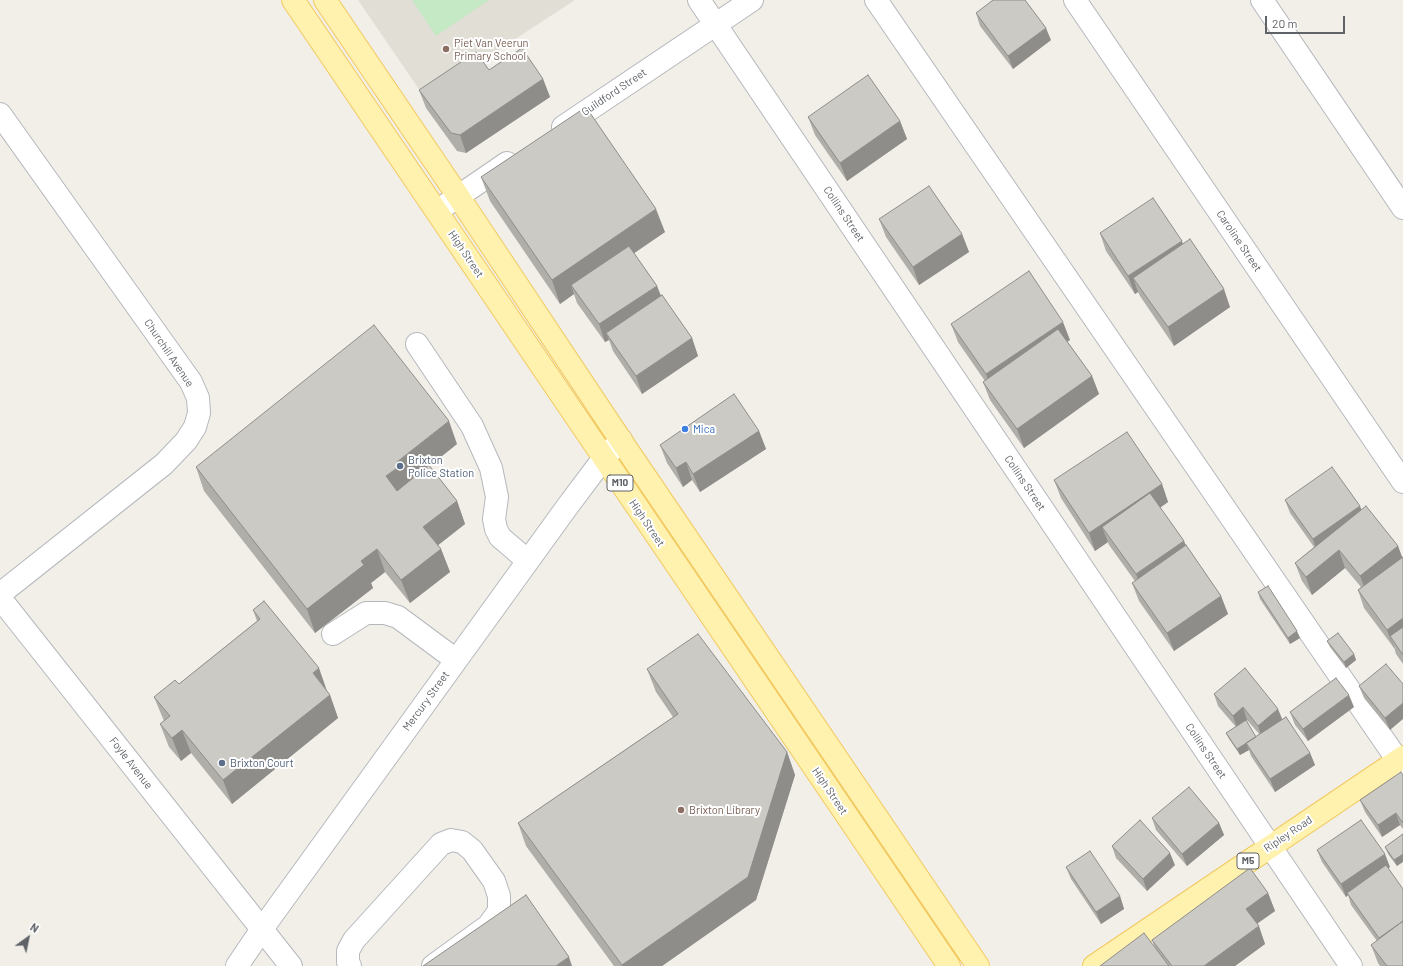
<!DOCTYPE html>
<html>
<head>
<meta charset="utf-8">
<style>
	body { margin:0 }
	#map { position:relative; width:1403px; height:966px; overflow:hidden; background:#f1efe8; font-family:Barlow,sans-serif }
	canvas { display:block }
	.north { position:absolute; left:8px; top:918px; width:40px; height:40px; -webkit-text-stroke:3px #fff; paint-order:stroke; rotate:33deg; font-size:11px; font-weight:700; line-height:16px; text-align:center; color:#5f6368 }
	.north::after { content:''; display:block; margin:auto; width:14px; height:18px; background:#5f6368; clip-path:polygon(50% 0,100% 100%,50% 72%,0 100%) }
	.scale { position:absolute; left:1265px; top:16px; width:80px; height:18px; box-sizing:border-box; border:2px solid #5f6368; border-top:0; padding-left:5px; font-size:12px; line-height:14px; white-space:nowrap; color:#5f6368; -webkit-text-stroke:3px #fff; paint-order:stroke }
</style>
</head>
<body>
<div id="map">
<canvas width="1403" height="966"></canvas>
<div class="north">N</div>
<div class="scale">20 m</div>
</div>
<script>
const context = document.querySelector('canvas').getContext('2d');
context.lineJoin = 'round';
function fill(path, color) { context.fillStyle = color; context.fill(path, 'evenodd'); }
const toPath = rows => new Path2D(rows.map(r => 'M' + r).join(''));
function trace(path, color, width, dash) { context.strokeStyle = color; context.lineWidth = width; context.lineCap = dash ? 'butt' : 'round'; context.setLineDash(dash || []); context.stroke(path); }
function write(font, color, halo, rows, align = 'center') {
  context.font = font + ' Barlow,sans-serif'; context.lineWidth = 4; context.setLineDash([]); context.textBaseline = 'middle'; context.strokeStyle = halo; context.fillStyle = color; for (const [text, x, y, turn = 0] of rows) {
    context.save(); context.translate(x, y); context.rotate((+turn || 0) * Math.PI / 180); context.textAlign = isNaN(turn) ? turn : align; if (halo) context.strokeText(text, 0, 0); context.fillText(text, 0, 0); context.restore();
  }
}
fill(toPath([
	[358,0,575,0,425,98]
]), '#e1ded6');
fill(toPath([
	[412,0,489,0,436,36]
]), '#c5e8c5');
const minor = toPath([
	[699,0,1351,966],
	[876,0,1403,768],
	[1075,0,1403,482],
	[1262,0,1403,208],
	[0,114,191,382,198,398,199,413,195,427,186,441,164,464,0,594],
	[563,127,752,0],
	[437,211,507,163],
	[417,344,472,426,491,468,497,497,494,519,496,529,500,537,528,561],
	[0,598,291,966],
	[333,634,366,613,385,613,398,617,456,660],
	[237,966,262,929,567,507,603,459,621,440],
	[350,966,348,962,348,951,354,940,441,844,451,840,462,842,472,850,494,881,499,896,499,911,488,926,433,966]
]);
const major = toPath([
	[293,0,949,966],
	[325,0,458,196,628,451,978,966],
	[1094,966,1403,757]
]);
trace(minor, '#b5b8bc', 24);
trace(major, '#f2c960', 24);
trace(minor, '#fff', 22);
trace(major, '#fff2af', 22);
fill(toPath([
	[976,13,1051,40,1013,69,980,26],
	[489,70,543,79,550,97,466,153,457,151,426,108,419,90],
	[808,117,900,121,907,139,847,181,815,135],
	[481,177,665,232,634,253,657,286,661,296,692,338,698,356,642,394,613,351,609,340,605,342,577,303,574,294,560,304,490,201],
	[879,219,962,234,969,252,919,285,886,237],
	[1100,233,1183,244,1230,307,1174,346,1140,296,1138,292,1135,294,1106,251],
	[951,324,1070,340,1067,341,1092,376,1099,394,1024,448,990,400,983,382,985,381,958,342],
	[759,431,766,449,700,492,692,480,683,487,667,463,660,445],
	[457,444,429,466,457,501,465,524,438,545,441,549,450,572,410,603,385,572,371,583,373,588,315,633,204,491,196,467],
	[1054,480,1162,484,1168,502,1160,508,1184,541,1186,546,1221,596,1228,614,1174,651,1139,601,1132,583,1135,581,1109,545,1108,542,1095,551,1061,498],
	[1285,500,1362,510,1398,546,1402,557,1403,557,1403,664,1396,654,1394,647,1394,648,1364,608,1358,590,1361,587,1345,568,1312,595,1302,581,1295,563,1314,547,1290,513],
	[1258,592,1300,638,1290,644,1260,599],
	[253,610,330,695,338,718,232,804,191,753,181,761,169,747,160,724,164,721,154,697,179,684,257,621],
	[1327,641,1354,654,1356,660,1346,668,1330,647],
	[647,669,787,752,795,775,756,900,662,966,614,966,526,846,518,823,673,717,656,692],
	[1403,684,1390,730,1364,698,1359,686],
	[1214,694,1282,719,1310,753,1315,765,1275,792,1251,756,1249,750,1240,755,1229,739,1226,733,1236,727,1218,706],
	[1247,720,1260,735,1256,737,1246,721],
	[1354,707,1308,741,1295,725,1290,712],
	[1403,775,1403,829,1400,825,1382,837,1365,812,1360,800],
	[1152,818,1219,823,1224,835,1187,866,1156,830],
	[1403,834,1397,866,1388,854,1385,847],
	[1112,846,1175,865,1147,891,1116,858],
	[1317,850,1390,867,1388,868,1403,966,1380,966,1378,963,1371,945,1377,941,1351,905,1348,895,1346,897,1322,862],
	[1066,867,1120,896,1124,909,1101,924,1071,879],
	[1268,893,1275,911,1257,924,1265,944,1235,966,1100,966,1155,948,1152,940]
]), '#afaea9');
fill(toPath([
	[1046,28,1051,40,1013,69,1008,56],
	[543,79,550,97,466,153,460,135],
	[900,121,907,139,847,181,840,163],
	[656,209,665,232,576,293,571,285,574,294,560,304,552,280],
	[962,234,969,252,919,285,913,267],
	[1182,241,1188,259,1133,278,1138,292,1135,294,1128,276],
	[657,286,664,304,606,333,609,340,605,342,599,324],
	[1224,289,1230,307,1174,346,1168,327],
	[1063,322,1070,340,992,392,986,374],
	[692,338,698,356,642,394,636,376],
	[1092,376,1099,394,1024,448,1017,429],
	[449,421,457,444,407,484,394,500,386,476,397,462],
	[759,431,766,449,700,492,693,474],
	[686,462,692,480,683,487,676,468],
	[1162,484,1168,502,1112,540,1102,527,1108,542,1095,551,1089,533],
	[457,501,465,524,432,550,423,527],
	[1360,506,1365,518,1317,552,1313,539],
	[1184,541,1191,559,1143,593,1136,574],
	[1398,546,1403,560,1367,594,1360,576],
	[377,549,385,572,371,583,373,588,315,633,307,609,361,561],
	[441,549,450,572,410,603,401,580],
	[1339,550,1345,568,1312,595,1306,577],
	[1221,596,1228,614,1174,651,1167,633],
	[1403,618,1403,641,1390,636,1394,647,1394,648,1387,630],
	[1297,631,1300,638,1290,644,1288,638],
	[1354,654,1356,660,1346,668,1344,662],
	[319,668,327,691,313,673],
	[330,695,338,718,232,804,223,780],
	[1349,695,1354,707,1308,741,1303,729],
	[1403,703,1403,719,1390,730,1385,718],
	[1243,707,1247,720,1237,728,1233,716],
	[1278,709,1283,721,1262,738,1258,726],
	[182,730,191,753,181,761,172,738],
	[1256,737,1246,743,1249,750,1240,755,1237,749],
	[787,752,795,775,756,900,662,966,622,966,622,965],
	[1310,753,1315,765,1275,792,1270,779],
	[1396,813,1400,825,1382,837,1378,825],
	[1219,823,1224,835,1187,866,1182,854],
	[1170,853,1175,865,1147,891,1143,879],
	[1385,854,1390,867,1348,895,1347,893,1348,895,1346,897,1341,884],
	[1403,854,1403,862,1397,866,1394,860],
	[1268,893,1275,911,1252,927,1246,909],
	[1120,896,1124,909,1101,924,1096,912],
	[1259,926,1265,944,1235,966,1204,966],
	[569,957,572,966,557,966,557,965]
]), '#8f8d8a');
const building = toPath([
	[993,0,1025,0,1046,28,1008,56,976,13,993,0],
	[522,48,543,79,460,135,451,133,419,90,476,52,489,70,522,48],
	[868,75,900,121,840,163,808,117,868,75],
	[586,107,656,209,552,280,481,177,586,107],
	[929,186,962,234,913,267,879,219,929,186],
	[1153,198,1182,241,1128,276,1100,233,1153,198],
	[1190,239,1224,289,1168,327,1133,278,1190,239],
	[629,246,657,286,599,324,571,285,629,246],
	[1029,271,1063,322,986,374,951,324,1029,271],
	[662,295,692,338,636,376,606,333,662,295],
	[374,325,449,421,397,462,400,466,386,476,397,491,429,465,457,501,423,527,441,549,401,580,377,549,361,561,364,565,307,609,196,467,374,325],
	[1058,329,1092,376,1017,429,983,382,1058,329],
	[734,394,759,431,693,474,686,462,676,468,660,445,734,394],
	[1127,432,1162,484,1089,533,1054,480,1127,432],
	[1332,467,1360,506,1313,539,1285,500,1332,467],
	[1150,493,1184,541,1136,574,1102,527,1150,493],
	[1366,506,1398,546,1360,576,1339,550,1306,577,1295,563,1366,506],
	[1186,545,1221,596,1167,633,1132,583,1186,545],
	[1403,557,1403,618,1387,630,1358,590,1403,557],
	[1268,586,1297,631,1288,638,1258,592,1268,586],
	[264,601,319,668,313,673,330,695,223,780,182,730,172,738,160,724,170,716,154,697,175,680,179,684,260,619,253,610,264,601],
	[1403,627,1403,655,1390,636,1403,627],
	[1338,633,1354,654,1344,662,1327,641,1338,633],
	[698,634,787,752,748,877,622,965,518,823,678,714,647,669,698,634],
	[1386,664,1403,684,1403,703,1385,718,1359,686,1386,664],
	[1245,668,1278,709,1258,726,1243,707,1233,716,1214,694,1245,668],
	[1336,678,1349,695,1303,729,1290,712,1336,678],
	[1286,717,1310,753,1270,779,1246,743,1286,717],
	[1246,720,1256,737,1237,749,1226,733,1246,720],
	[1401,772,1403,775,1403,822,1402,822,1396,813,1378,825,1360,800,1401,772],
	[1189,787,1219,823,1182,854,1152,818,1189,787],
	[1140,820,1170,853,1143,879,1112,846,1140,820],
	[1361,820,1385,854,1341,884,1317,850,1361,820],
	[1403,834,1403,854,1394,860,1385,847,1403,834],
	[1090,851,1120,896,1096,912,1066,867,1090,851],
	[1386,865,1403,889,1403,921,1379,938,1347,893,1386,865],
	[1250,868,1268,893,1246,909,1259,926,1204,966,1172,966,1152,940,1250,868],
	[526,895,569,957,557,965,557,966,423,966,526,895],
	[1403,921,1403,966,1387,966,1371,945,1403,921],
	[1144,933,1169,966,1100,966,1144,933]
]);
fill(building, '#cccac5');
trace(building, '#8f8d8a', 1);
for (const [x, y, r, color] of [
	[446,49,4,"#8d6e63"],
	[685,429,4,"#3f7fe0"],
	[400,466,4,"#5c6f8a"],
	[222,763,4,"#5c6f8a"],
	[681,810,4,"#8d6e63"]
]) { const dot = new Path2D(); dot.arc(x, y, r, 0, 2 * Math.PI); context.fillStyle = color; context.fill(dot); trace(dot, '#fff', 1.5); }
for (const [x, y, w] of [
	[620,483,26],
	[1248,861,22]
]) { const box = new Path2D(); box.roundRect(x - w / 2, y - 8, w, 16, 3); context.fillStyle = '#fff'; context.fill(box); trace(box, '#5f6368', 1); }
write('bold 10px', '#5f6368', null, [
	["M10",620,483],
	["M5",1248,861]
]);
write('11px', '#785e54', '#fff', [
	["Piet Van Veerun",454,43],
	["Primary School",454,56],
	["Brixton Library",689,810]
], 'left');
write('11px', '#5f6368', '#fff', [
	["Guildford Street",614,92,-34],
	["Collins Street",844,214,56],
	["Caroline Street",1239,241,56],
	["High Street",466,254,56],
	["Churchill Avenue",169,353,56],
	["Collins Street",1025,483,56],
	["High Street",647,523,56],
	["Mercury Street",426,701,-54],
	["Collins Street",1206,751,56],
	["Foyle Avenue",131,763,52],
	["High Street",830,791,56],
	["Ripley Road",1288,834,-34]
]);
write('11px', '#366cbe', '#fff', [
	["Mica",693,429]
], 'left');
write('11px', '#4e5e75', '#fff', [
	["Brixton",408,460],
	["Police Station",408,473],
	["Brixton Court",230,763]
], 'left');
</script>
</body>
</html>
